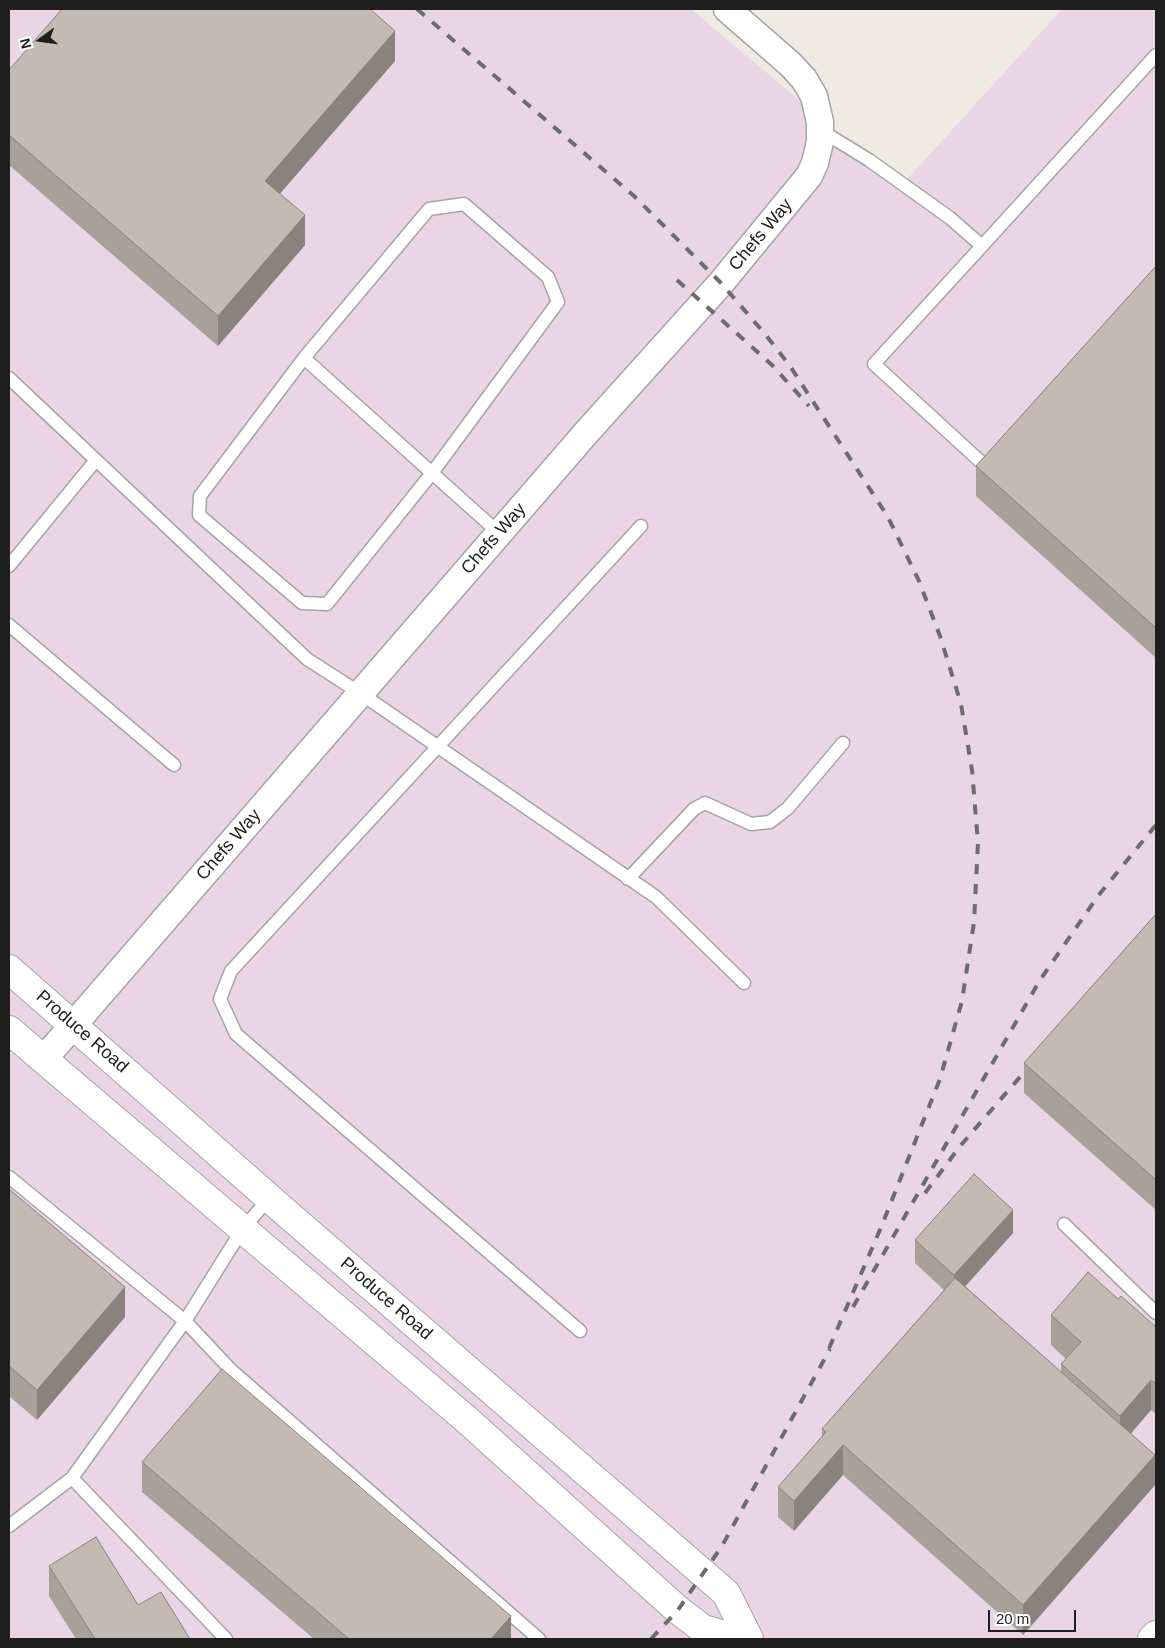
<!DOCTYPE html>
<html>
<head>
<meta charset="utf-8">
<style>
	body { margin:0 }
	#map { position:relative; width:1165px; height:1648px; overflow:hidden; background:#efebe3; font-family:Helvetica,sans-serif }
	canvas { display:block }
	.frame { position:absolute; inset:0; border:10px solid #1e1e1e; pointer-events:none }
	.north { position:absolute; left:15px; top:15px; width:50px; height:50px; -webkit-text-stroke:4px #fff; paint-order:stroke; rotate:256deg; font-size:14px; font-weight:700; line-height:20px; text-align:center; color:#1e1e1e }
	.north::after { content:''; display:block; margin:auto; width:18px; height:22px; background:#1e1e1e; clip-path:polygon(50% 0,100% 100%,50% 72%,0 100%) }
	.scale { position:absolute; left:988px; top:1610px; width:88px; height:22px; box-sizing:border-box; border:2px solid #1e1e1e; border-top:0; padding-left:6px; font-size:15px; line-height:18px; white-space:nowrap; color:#1e1e1e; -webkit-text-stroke:4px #fff; paint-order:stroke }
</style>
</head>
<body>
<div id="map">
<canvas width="1165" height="1648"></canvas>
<div class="frame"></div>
<div class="north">N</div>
<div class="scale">20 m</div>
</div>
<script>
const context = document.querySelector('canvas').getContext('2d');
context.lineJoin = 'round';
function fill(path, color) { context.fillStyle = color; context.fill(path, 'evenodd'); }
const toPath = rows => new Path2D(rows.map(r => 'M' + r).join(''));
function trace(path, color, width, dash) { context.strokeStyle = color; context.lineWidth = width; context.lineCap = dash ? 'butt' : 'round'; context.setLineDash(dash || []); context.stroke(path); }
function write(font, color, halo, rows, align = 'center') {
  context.font = font + ' Helvetica,sans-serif'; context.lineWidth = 4; context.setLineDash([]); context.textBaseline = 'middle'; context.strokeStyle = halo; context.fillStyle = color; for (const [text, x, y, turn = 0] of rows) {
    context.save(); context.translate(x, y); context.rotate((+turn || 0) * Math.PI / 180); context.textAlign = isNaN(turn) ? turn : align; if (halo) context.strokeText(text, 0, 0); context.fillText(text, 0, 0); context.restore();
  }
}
fill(toPath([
	[9,9,691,9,901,186,1062,9,1156,9,1156,1639,9,1639]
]), '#e9d5e5');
const service = toPath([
	[820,130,869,160,950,218,982,246,1156,55],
	[304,358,429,209,464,204,548,277,558,302,432,473,327,604,302,603,199,515,200,496,304,358,432,473,499,533],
	[9,378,307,659,360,693,656,897,744,983],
	[982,463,874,364,982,246],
	[9,566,96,460],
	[9,625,174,765],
	[628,879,694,809,705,803,751,824,770,822,788,808,843,743],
	[9,1177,185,1321,231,1370,539,1639],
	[1064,1224,1156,1313],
	[580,1331,236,1034,220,999,231,971,641,526],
	[72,1478,226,1639],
	[9,1526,72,1478,185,1321,242,1230,269,1198]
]);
const minor = toPath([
	[43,1060,586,433,721,283,809,176,815,163,820,142,820,122,814,96,804,79,790,64,727,9]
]);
const tertiary = toPath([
	[9,969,284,1211,726,1593,749,1639],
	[9,1030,467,1420,678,1610,703,1629,739,1639],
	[1152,1639,1156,1635]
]);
trace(service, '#a5a5a5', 15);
trace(minor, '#a5a5a5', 29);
trace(tertiary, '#a5a5a5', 30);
trace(service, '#fff', 12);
trace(minor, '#fff', 26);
trace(tertiary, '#fff', 28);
trace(toPath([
	[417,9,634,196,721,283,765,334,790,366,888,517,919,581,940,636,961,704,972,770,978,843,974,922,962,1001,940,1079,882,1225,827,1353],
	[677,280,772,365,809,406],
	[925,1193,961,1145,1033,1062],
	[853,1307,1040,980,1098,896,1156,825],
	[651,1639,678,1610,722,1546,830,1349]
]), '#6c6c6c', 4, [10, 10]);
fill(toPath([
	[395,61,280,193,305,245,218,346,9,165,9,70],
	[1156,266,1156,658,976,496,976,466],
	[1156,914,1156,1210,1024,1093,1024,1063],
	[9,1189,125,1317,37,1420,9,1396],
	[1013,1233,965,1286,1061,1372,1061,1364,1066,1359,1051,1345,1051,1315,1118,1299,1156,1327,1156,1414,1151,1410,1131,1433,1155,1485,1023,1635,843,1475,794,1531,778,1517,778,1487,822,1437,822,1429,944,1290,915,1263,915,1240],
	[142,1462,511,1639,314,1639,142,1492],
	[49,1566,138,1605,190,1639,76,1639,49,1596]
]), '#a9a09a');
fill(toPath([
	[395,31,395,61,265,211,265,181],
	[305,215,305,245,218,346,218,316],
	[1013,1210,1013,1233,954,1299,954,1275],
	[125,1287,125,1317,37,1420,37,1390],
	[1151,1380,1151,1410,1120,1446,1120,1416],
	[843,1445,843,1475,794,1531,794,1501],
	[1155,1455,1155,1485,1023,1635,1023,1605],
	[511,1616,511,1639,491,1639]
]), '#89827d');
const building = toPath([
	[62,9,370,9,395,31,265,181,305,215,218,316,9,135,9,70,62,9],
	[1156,266,1156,628,976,466,1156,266],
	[1156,914,1156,1180,1024,1063,1156,914],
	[974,1174,1013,1210,954,1275,915,1240,974,1174],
	[9,1189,125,1287,37,1390,9,1366,9,1189],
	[1088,1272,1118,1299,1121,1296,1156,1327,1156,1384,1151,1380,1120,1416,1061,1364,1081,1342,1051,1315,1088,1272],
	[955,1278,1155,1455,1023,1605,843,1445,794,1501,778,1487,826,1432,822,1429,955,1278],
	[222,1369,511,1616,491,1639,349,1639,142,1462,222,1369],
	[96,1537,138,1605,161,1592,190,1639,95,1639,49,1566,96,1537]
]);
fill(building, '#c4bab3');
trace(building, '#89827d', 1);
write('18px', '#1e1e1e', '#fff', [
	["Chefs Way",761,235,-50],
	["Chefs Way",494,539,-49],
	["Chefs Way",229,845,-49],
	["Produce Road",82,1032,41],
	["Produce Road",386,1299,41]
]);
</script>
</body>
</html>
